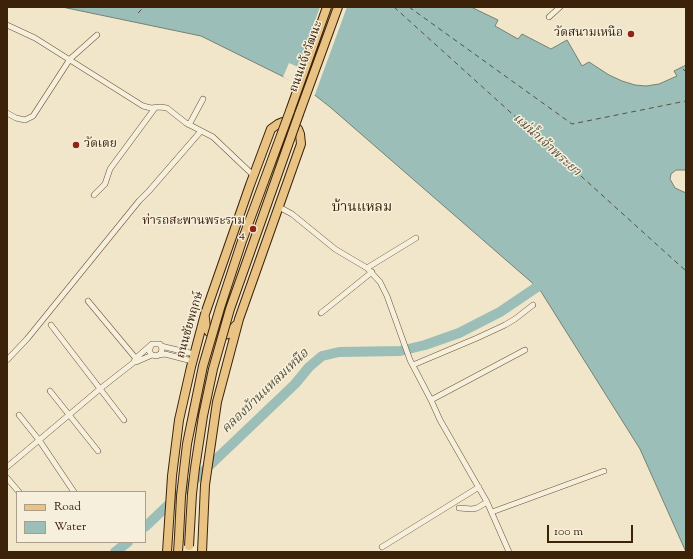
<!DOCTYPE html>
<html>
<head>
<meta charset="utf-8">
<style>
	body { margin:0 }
	#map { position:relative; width:693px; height:559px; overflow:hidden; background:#f1e6c9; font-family:"Sorts Mill Goudy",serif }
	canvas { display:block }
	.frame { position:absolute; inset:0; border:8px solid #3c2209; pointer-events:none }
	.legend { position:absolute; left:16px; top:491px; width:130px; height:52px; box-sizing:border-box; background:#f6efdc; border:1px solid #ac9d88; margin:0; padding:5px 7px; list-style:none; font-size:12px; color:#3c2209 }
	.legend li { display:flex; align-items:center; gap:8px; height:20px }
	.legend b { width:20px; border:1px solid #ac9d88 }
	.scale { position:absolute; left:547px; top:525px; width:86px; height:18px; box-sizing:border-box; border:2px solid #3c2209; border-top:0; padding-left:5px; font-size:12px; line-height:14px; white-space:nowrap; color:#3c2209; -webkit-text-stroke:3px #f6efdc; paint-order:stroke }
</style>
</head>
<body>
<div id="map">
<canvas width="693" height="559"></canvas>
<div class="frame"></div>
<ul class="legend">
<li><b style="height:5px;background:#e8c384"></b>Road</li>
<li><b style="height:11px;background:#9bbfb8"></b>Water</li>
</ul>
<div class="scale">100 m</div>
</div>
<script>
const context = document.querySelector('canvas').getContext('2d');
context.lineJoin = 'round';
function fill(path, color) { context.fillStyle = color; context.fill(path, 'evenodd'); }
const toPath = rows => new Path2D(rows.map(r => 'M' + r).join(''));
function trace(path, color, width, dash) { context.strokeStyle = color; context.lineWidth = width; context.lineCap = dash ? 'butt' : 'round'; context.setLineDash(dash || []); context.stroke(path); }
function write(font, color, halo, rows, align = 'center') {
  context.font = font + ' "Sorts Mill Goudy","Noto Serif Thai",serif'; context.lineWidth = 3; context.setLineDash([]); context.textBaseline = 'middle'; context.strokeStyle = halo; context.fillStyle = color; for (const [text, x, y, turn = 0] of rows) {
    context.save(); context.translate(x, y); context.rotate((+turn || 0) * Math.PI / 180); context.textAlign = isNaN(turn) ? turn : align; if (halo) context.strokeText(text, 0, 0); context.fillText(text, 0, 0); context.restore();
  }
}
const water = toPath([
	[62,7,471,7,498,20,495,26,518,39,522,34,551,49,567,40,582,66,589,62,609,75,622,81,635,85,646,86,659,84,677,76,674,71,686,65,686,170,676,170,671,174,670,179,675,188,686,193,686,552,640,449,540,290,537,287,330,107,316,96,294,82,201,36,62,7]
]);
fill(water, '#9bbfb8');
trace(water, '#758072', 1);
fill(toPath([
	[320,7,347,7,314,97,292,83,292,82,283,77,289,63,298,67]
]), '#f1e6c9');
trace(toPath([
	[145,527,295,384,309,367,322,356,339,352,400,351,425,345,459,333,500,312,537,287,544,275],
	[115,552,128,542]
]), '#9bbfb8', 10);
trace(toPath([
	[394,7,686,271],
	[409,7,572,124,686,101],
	[138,13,144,7],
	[683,69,686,72]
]), '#58513e', 1, [5, 4]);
const minor = toPath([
	[549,17,560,7],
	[7,25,35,38,143,106,151,108,160,107,167,108,186,123,213,137,253,175],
	[7,113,16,118,25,120,33,116,70,59,97,35],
	[189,125,203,99],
	[94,195,105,184,110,169,155,108],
	[279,207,292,214,335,249,367,268,380,282,387,296,410,360,431,400,440,420,487,502,509,552],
	[367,268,416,238],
	[88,301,138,361],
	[321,313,372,272],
	[51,325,124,420],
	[161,346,194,354],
	[159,355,165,354,192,361],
	[7,360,27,339,139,201,149,191,201,131],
	[136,362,152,355],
	[413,365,477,338,505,325,515,319,533,305],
	[50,391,98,451],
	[431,400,525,350],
	[19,415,39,440,74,492],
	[7,467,101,388,133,363,136,358,152,344,160,344,162,349,161,353,157,356,152,355,149,351,151,346],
	[7,478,19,492],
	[459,508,472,509,477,508,487,502],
	[492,512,604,471],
	[382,547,479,487]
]);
const primary = toPath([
	[290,111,327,7],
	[299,114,338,7],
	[205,318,206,328,209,332,219,336,228,334,236,325],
	[167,552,172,476,179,420,191,367,205,314,250,185,271,129,278,124,283,122,291,124,298,129,300,134,301,144,239,319,217,402,205,485,202,552],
	[178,552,179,537]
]);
trace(minor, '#695339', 6);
trace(primary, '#3c2209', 10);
trace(minor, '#f6efdc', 5);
trace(primary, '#e8c384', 8);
const primaryBridge = toPath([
	[179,537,181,496,187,444,203,366,220,308,242,241,290,111],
	[189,546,192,494,195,468,203,416,213,369,230,309,299,114]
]);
trace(primaryBridge, '#3c2209', 10, []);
trace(primaryBridge, '#e8c384', 8);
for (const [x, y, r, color] of [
	[631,34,4,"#8f2418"],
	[76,145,4,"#8f2418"],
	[253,229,4,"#8f2418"]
]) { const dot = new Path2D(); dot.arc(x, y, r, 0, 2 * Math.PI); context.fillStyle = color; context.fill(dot); trace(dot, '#f6efdc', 1.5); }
write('12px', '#3c2209', '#f6efdc', [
	["วัดสนามเหนือ",623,34],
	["วัดเตย",84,145,"left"],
	["ท่ารถสะพานพระราม",245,222],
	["4",245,236]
], 'right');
write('12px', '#3c2209', '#f6efdc', [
	["ถนนแจ้งวัฒนะ",307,57,-70],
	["ถนนชัยพฤกษ์",191,325,-74]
]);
write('italic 13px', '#58513e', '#f6efdc', [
	["แม่น้ำเจ้าพระยา",546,146,42],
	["คลองบ้านแหลมเหนือ",266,392,-44]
]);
write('14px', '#3c2209', '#f6efdc', [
	["บ้านแหลม",362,209]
]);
</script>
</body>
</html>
